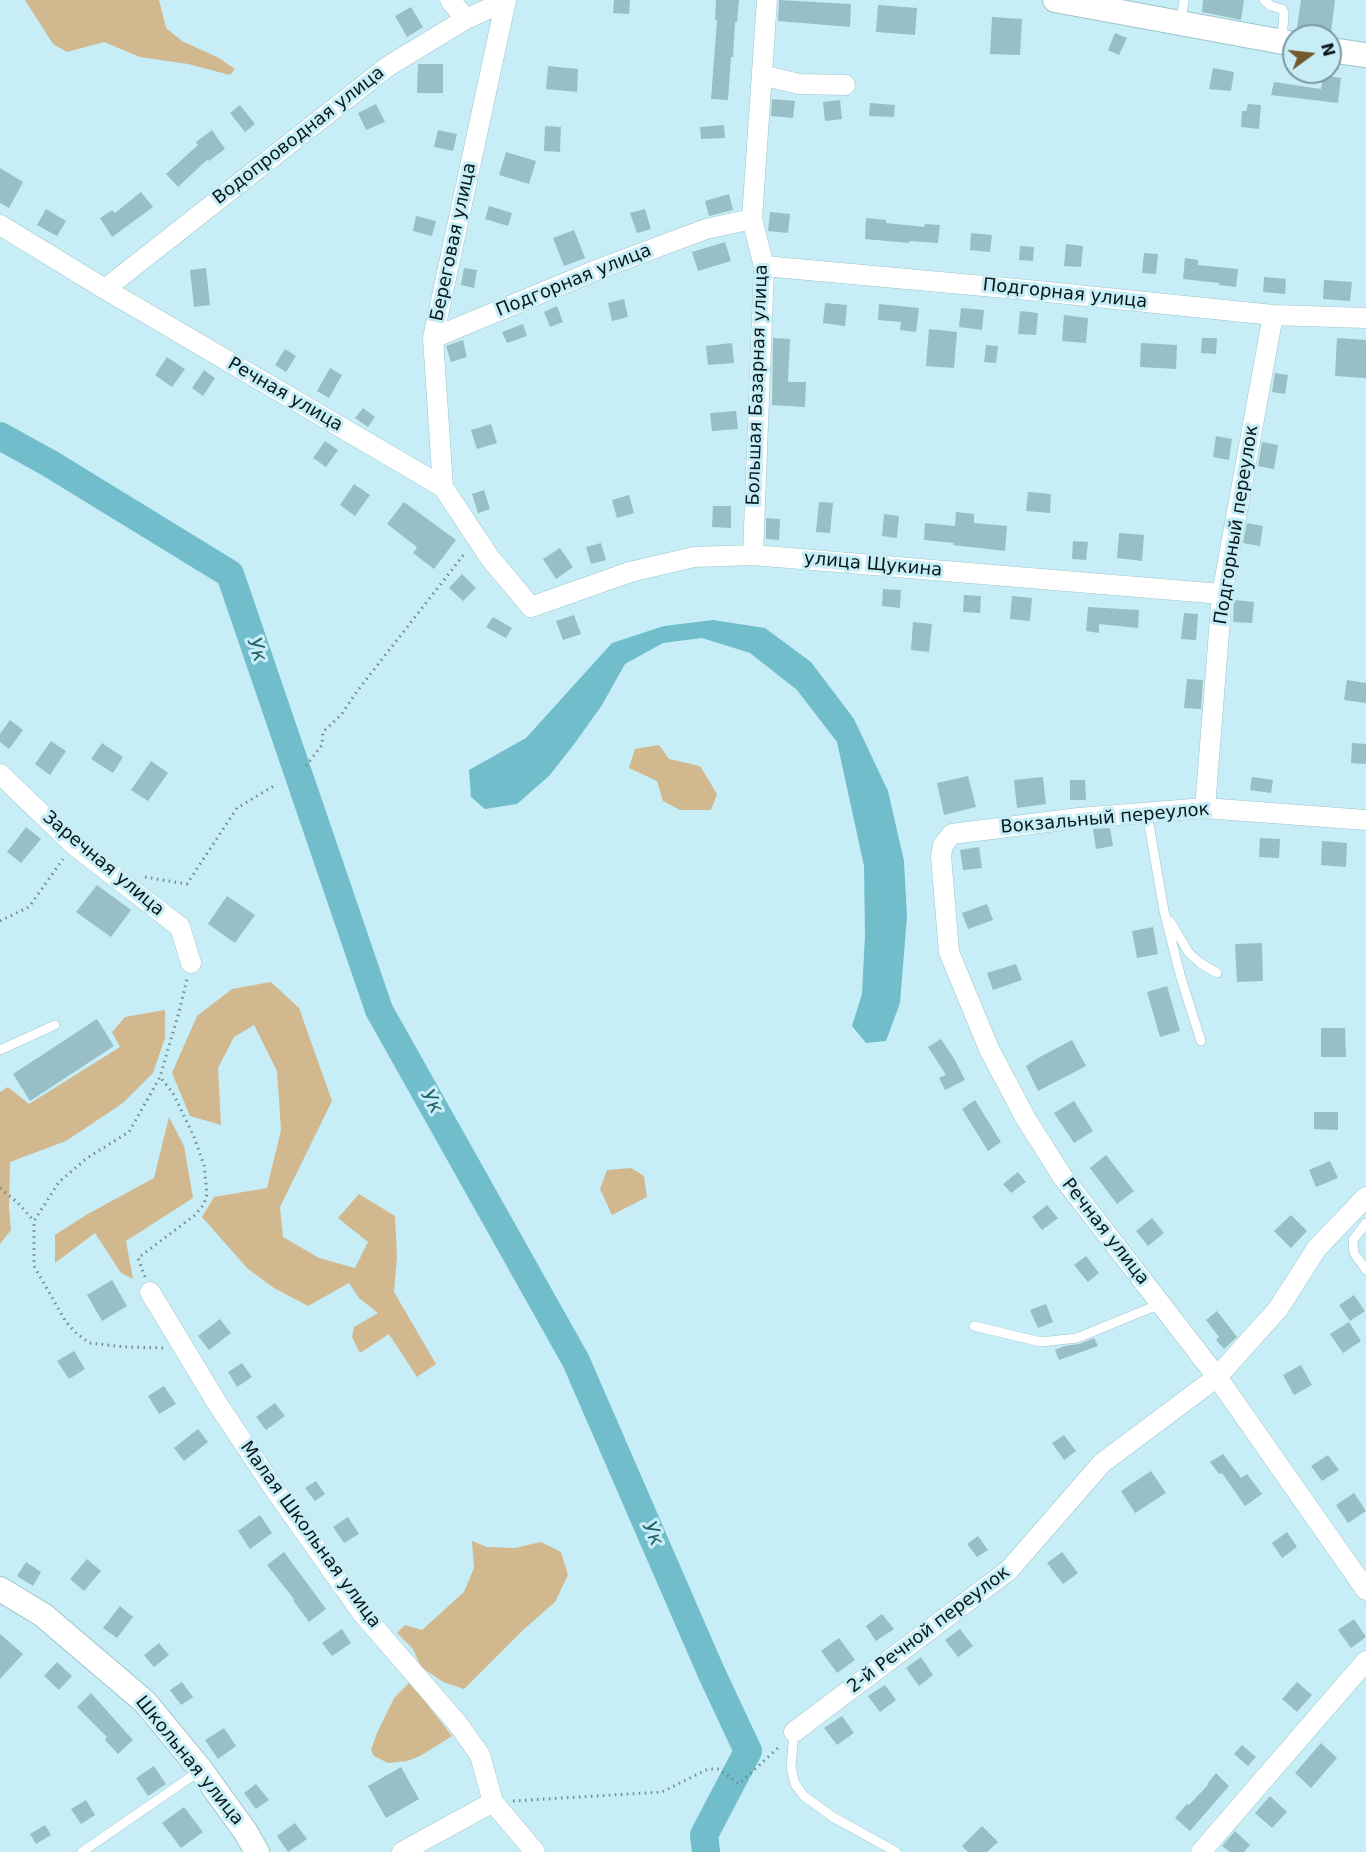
<!DOCTYPE html>
<html>
<head>
<meta charset="utf-8">
<style>
	body { margin:0 }
	#map { position:relative; width:1366px; height:1852px; overflow:hidden; background:#c7eef6; font-family:"DejaVu Sans",sans-serif }
	canvas { display:block }
	.north { position:absolute; left:1282px; top:24px; width:60px; height:60px; box-sizing:border-box; background:#c7eef6; border:2px solid #7b989e; border-radius:50%; rotate:75deg; font-size:16px; font-weight:700; line-height:24px; text-align:center; color:#09181b }
	.north::after { content:''; display:block; margin:auto; width:21px; height:27px; background:#73592b; clip-path:polygon(50% 0,100% 100%,50% 72%,0 100%) }
</style>
</head>
<body>
<div id="map">
<canvas width="1366" height="1852"></canvas>
<div class="north">N</div>
</div>
<script>
const context = document.querySelector('canvas').getContext('2d');
context.lineJoin = 'round';
function fill(path, color) { context.fillStyle = color; context.fill(path, 'evenodd'); }
const toPath = rows => new Path2D(rows.map(r => 'M' + r).join(''));
function trace(path, color, width, dash) { context.strokeStyle = color; context.lineWidth = width; context.lineCap = dash ? 'butt' : 'round'; context.setLineDash(dash || []); context.stroke(path); }
function write(font, color, halo, rows, align = 'center') {
  context.font = font + ' "DejaVu Sans",sans-serif'; context.lineWidth = 6; context.setLineDash([]); context.textBaseline = 'middle'; context.strokeStyle = halo; context.fillStyle = color; for (const [text, x, y, turn = 0] of rows) {
    context.save(); context.translate(x, y); context.rotate((+turn || 0) * Math.PI / 180); context.textAlign = isNaN(turn) ? turn : align; if (halo) context.strokeText(text, 0, 0); context.fillText(text, 0, 0); context.restore();
  }
}
fill(toPath([
	[25,0,159,0,166,28,182,41,219,58,235,69,230,75,188,64,140,57,104,42,67,52,53,44],
	[659,745,669,759,700,766,717,794,711,810,680,810,663,801,657,781,629,768,635,749],
	[271,982,299,1008,332,1101,280,1207,283,1237,319,1258,355,1268,368,1242,338,1218,359,1194,395,1216,397,1257,394,1292,436,1364,417,1377,389,1334,360,1353,352,1337,354,1327,378,1313,359,1298,349,1283,308,1306,274,1288,248,1269,202,1217,214,1197,267,1188,281,1130,277,1071,254,1025,234,1037,218,1068,221,1125,190,1116,172,1073,197,1016,232,989],
	[165,1010,165,1038,153,1073,123,1103,66,1141,10,1162,9,1208,11,1230,0,1244,0,1092,8,1087,29,1104,120,1047,112,1032,125,1017],
	[169,1117,184,1146,193,1198,126,1241,133,1279,121,1273,95,1233,55,1263,55,1235,86,1215,154,1178],
	[631,1168,644,1176,647,1197,612,1215,600,1189,607,1170],
	[472,1541,487,1547,515,1548,541,1542,561,1552,568,1575,555,1602,523,1630,464,1689,443,1682,421,1667,413,1649,397,1633,405,1625,422,1630,464,1592,474,1568],
	[410,1682,452,1736,420,1756,407,1761,388,1763,374,1756,371,1750,377,1733,394,1698]
]), '#d1b88e');
fill(toPath([
	[713,620,765,628,811,662,854,719,888,791,904,861,907,916,900,1003,886,1041,866,1043,852,1026,862,994,865,935,864,866,837,742,797,690,750,653,702,638,663,643,625,664,602,705,575,743,549,776,517,804,485,809,471,797,469,770,526,738,612,643,664,626]
]), '#72bdcb');
trace(toPath([
	[0,436,49,463,230,574,379,1010,576,1361,711,1672,748,1751,704,1835,706,1852]
]), '#72bdcb', 28);
fill(toPath([
	[614,0,630,0,629,14,613,13],
	[716,0,739,0,737,22,735,22,733,57,731,57,728,100,711,99,717,20,715,20],
	[779,0,851,4,850,27,778,21],
	[1203,0,1244,0,1241,20,1202,12],
	[1301,0,1335,0,1331,32,1297,28],
	[878,5,917,8,915,35,876,32],
	[411,7,423,27,407,37,395,16],
	[992,17,1022,19,1020,55,990,54],
	[1115,33,1127,38,1119,55,1108,50],
	[418,64,443,64,443,93,417,93],
	[548,66,578,69,577,92,546,89],
	[1213,68,1234,72,1231,91,1209,89],
	[1323,75,1341,78,1338,103,1271,95,1274,82,1321,89],
	[772,99,795,101,793,118,771,116],
	[840,100,842,119,825,121,823,102],
	[870,103,895,105,894,117,869,116],
	[376,104,385,122,366,130,358,113],
	[1248,104,1261,105,1259,129,1241,127,1242,111,1246,111],
	[240,105,255,124,245,132,230,113],
	[724,125,725,138,701,139,700,127],
	[545,126,561,127,560,152,544,151],
	[212,130,225,149,209,161,208,159,178,187,166,174,198,145,196,142],
	[438,130,457,134,453,151,434,147],
	[506,152,536,161,529,184,499,175],
	[0,168,23,182,9,208,0,203],
	[141,192,153,207,112,237,100,218,112,210,115,213],
	[729,194,733,210,709,216,705,201],
	[489,206,512,213,508,226,485,219],
	[46,209,66,221,57,236,37,225],
	[645,209,651,229,637,233,630,213],
	[770,212,790,214,788,233,768,231],
	[416,216,436,221,432,236,413,231],
	[866,218,886,220,886,223,924,227,925,224,940,225,938,243,909,241,909,243,865,239],
	[574,230,585,258,564,266,553,238],
	[971,233,992,235,990,252,970,250],
	[725,242,731,261,698,271,692,252],
	[1066,244,1083,246,1081,267,1064,266],
	[1020,246,1034,247,1033,261,1019,260],
	[1144,253,1158,254,1156,274,1142,273],
	[1185,258,1198,260,1198,265,1238,269,1236,287,1219,285,1219,283,1183,279],
	[206,268,210,305,194,307,190,270],
	[464,268,477,270,474,288,461,285],
	[1264,277,1286,279,1285,294,1263,292],
	[1324,280,1352,282,1350,301,1323,299],
	[624,299,628,317,612,321,608,303],
	[825,303,847,305,845,326,823,323],
	[879,304,919,308,916,332,900,330,901,322,878,320],
	[557,306,563,322,550,327,544,312],
	[961,308,984,310,982,330,959,327],
	[1020,311,1038,313,1036,335,1018,334],
	[1064,315,1088,318,1086,343,1062,341],
	[523,324,527,336,507,343,502,332],
	[929,329,957,332,954,368,926,366],
	[773,338,790,339,788,382,806,382,805,407,772,405],
	[1202,338,1217,338,1216,354,1201,353],
	[1337,338,1366,340,1366,378,1335,376],
	[463,340,467,357,451,362,446,346],
	[732,343,734,363,708,365,706,346],
	[1141,343,1177,345,1176,369,1140,367],
	[986,345,998,346,996,363,984,362],
	[285,349,296,356,286,372,275,365],
	[167,357,185,369,172,387,155,375],
	[330,368,342,375,329,398,317,391],
	[204,370,215,378,203,396,192,388],
	[1275,373,1288,375,1285,394,1272,392],
	[363,408,375,417,368,427,355,418],
	[736,411,738,429,712,431,710,413],
	[491,424,497,443,477,449,471,430],
	[1216,436,1232,439,1229,460,1213,457],
	[325,441,338,450,326,467,313,458],
	[1262,442,1278,445,1274,469,1258,466],
	[354,484,370,495,355,516,340,505],
	[484,490,490,509,478,513,472,494],
	[1028,492,1051,494,1050,513,1026,511],
	[629,495,634,513,617,518,612,500],
	[404,502,456,540,434,569,413,553,417,547,387,524],
	[819,502,833,503,830,533,816,532],
	[713,506,731,506,731,528,712,527],
	[956,512,974,514,974,523,1007,526,1005,551,953,545,954,543,924,540,925,523,955,526],
	[884,514,899,516,897,538,882,536],
	[766,518,780,519,779,540,766,539],
	[1247,523,1263,526,1260,546,1243,543],
	[1119,533,1144,535,1142,561,1117,558],
	[1073,541,1088,542,1086,560,1072,559],
	[601,543,606,560,591,564,586,547],
	[560,548,573,567,556,579,543,559],
	[462,574,476,588,463,601,449,588],
	[883,589,901,590,900,608,882,606],
	[964,595,981,596,980,613,963,612],
	[1012,596,1032,598,1030,621,1010,619],
	[1234,600,1254,602,1252,623,1233,622],
	[1088,607,1139,610,1138,628,1099,624,1099,633,1086,631],
	[1184,613,1198,614,1196,640,1181,639],
	[574,615,581,634,563,640,556,621],
	[493,617,512,628,506,638,486,627],
	[913,622,932,624,929,652,911,650],
	[1187,679,1203,680,1201,709,1184,708],
	[1347,680,1366,683,1366,703,1344,700],
	[10,720,23,730,9,749,0,742,0,734],
	[51,741,66,751,50,775,35,764],
	[102,743,123,757,113,773,91,759],
	[1352,743,1366,744,1366,764,1351,763],
	[151,761,168,773,148,801,131,790],
	[968,776,976,807,944,815,937,783],
	[1043,777,1046,804,1017,808,1014,780],
	[1252,777,1273,780,1271,793,1250,790],
	[1070,780,1085,780,1086,800,1070,800],
	[26,827,41,839,21,863,7,852],
	[1110,828,1113,846,1096,849,1093,829],
	[1260,838,1280,839,1279,858,1259,857],
	[1322,841,1347,843,1346,867,1321,865],
	[979,847,982,868,963,870,960,850],
	[97,885,131,910,111,937,76,912],
	[227,896,255,915,235,943,208,924],
	[987,904,993,920,968,929,962,913],
	[1153,927,1158,954,1137,958,1132,931],
	[1262,943,1263,981,1237,982,1235,944],
	[1016,964,1022,980,993,990,987,973],
	[1167,986,1180,1031,1160,1037,1147,992],
	[97,1019,114,1046,30,1101,13,1074],
	[1321,1028,1345,1028,1346,1057,1321,1057],
	[941,1039,955,1060,965,1080,945,1090,939,1078,946,1075,928,1047],
	[1072,1040,1086,1066,1038,1091,1026,1066,1038,1058],
	[975,1100,1001,1142,988,1151,962,1109],
	[1074,1101,1093,1131,1074,1143,1054,1113],
	[1314,1112,1338,1112,1338,1130,1314,1129],
	[1106,1155,1134,1191,1117,1204,1090,1168],
	[1330,1161,1338,1178,1316,1187,1309,1170],
	[1018,1172,1026,1182,1011,1193,1003,1184],
	[1047,1205,1058,1218,1042,1230,1032,1217],
	[1291,1215,1307,1231,1291,1248,1274,1231],
	[1152,1218,1164,1233,1148,1246,1136,1231],
	[1086,1256,1099,1273,1088,1282,1074,1265],
	[112,1280,127,1306,102,1321,87,1295],
	[1354,1295,1365,1311,1350,1321,1339,1305],
	[1046,1304,1053,1322,1038,1328,1030,1310],
	[1217,1311,1237,1337,1224,1349,1216,1340,1219,1337,1206,1320],
	[220,1319,231,1333,209,1350,198,1336],
	[1349,1322,1361,1341,1343,1353,1330,1334],
	[1094,1338,1098,1346,1059,1360,1055,1350,1064,1346,1079,1344],
	[74,1351,85,1369,69,1379,57,1361],
	[242,1363,252,1377,237,1387,228,1372],
	[1301,1365,1312,1385,1294,1395,1283,1375],
	[164,1386,176,1404,159,1414,148,1396],
	[275,1403,285,1416,266,1430,256,1417],
	[198,1429,208,1442,184,1461,174,1448],
	[1064,1435,1076,1451,1064,1460,1052,1443],
	[1223,1454,1241,1478,1247,1474,1262,1494,1245,1506,1222,1473,1219,1474,1210,1462],
	[1328,1455,1339,1470,1322,1481,1311,1466],
	[1151,1471,1166,1493,1135,1513,1121,1491],
	[316,1481,325,1494,315,1501,305,1488],
	[1354,1493,1366,1511,1348,1523,1336,1505],
	[260,1515,272,1533,250,1549,238,1531],
	[348,1517,359,1534,344,1543,333,1527],
	[1287,1532,1297,1547,1282,1558,1272,1543],
	[978,1536,988,1550,977,1557,967,1544],
	[284,1552,326,1609,309,1622,293,1600,294,1599,267,1565],
	[1062,1552,1078,1573,1063,1584,1047,1563],
	[87,1559,101,1571,84,1591,70,1579],
	[26,1562,41,1572,33,1586,17,1576],
	[120,1606,133,1617,117,1638,103,1628],
	[882,1614,894,1629,876,1641,866,1626],
	[1354,1619,1366,1637,1351,1648,1338,1630],
	[342,1629,351,1643,332,1656,322,1643],
	[960,1629,973,1646,958,1657,945,1640],
	[0,1634,23,1654,0,1679],
	[839,1638,855,1660,837,1673,821,1651],
	[159,1643,169,1655,154,1667,144,1655],
	[921,1657,933,1675,919,1686,906,1668],
	[57,1662,72,1676,59,1690,44,1676],
	[182,1682,193,1697,181,1705,170,1690],
	[1297,1682,1312,1695,1297,1712,1282,1699],
	[885,1685,896,1700,880,1712,868,1696],
	[91,1693,133,1740,118,1754,105,1740,107,1737,77,1707],
	[842,1716,854,1733,837,1745,824,1728],
	[224,1728,236,1746,218,1759,205,1740],
	[1321,1743,1337,1758,1311,1788,1295,1773],
	[1242,1745,1256,1757,1248,1766,1234,1754],
	[154,1766,166,1784,148,1796,136,1778],
	[401,1767,419,1799,386,1818,368,1786],
	[1216,1773,1229,1786,1190,1831,1175,1818,1187,1804,1189,1805,1208,1785,1207,1784],
	[256,1784,269,1800,256,1809,244,1793],
	[1270,1796,1287,1812,1272,1828,1255,1813],
	[86,1800,95,1815,81,1824,71,1809],
	[184,1807,203,1832,181,1848,162,1823],
	[295,1823,307,1839,288,1852,277,1836],
	[45,1825,51,1835,36,1844,30,1834],
	[982,1826,998,1842,987,1852,968,1852,962,1846],
	[1235,1831,1250,1845,1244,1852,1230,1852,1222,1846]
]), '#98bec6');
const service = toPath([
	[1264,0,1271,6,1282,9,1284,13,1282,42],
	[1181,21,1184,0],
	[1147,813,1164,911,1181,978,1201,1041],
	[1170,921,1189,953,1200,963,1217,973],
	[0,1050,55,1025],
	[1366,1223,1353,1240,1354,1253,1366,1270],
	[974,1326,1041,1342,1077,1338,1160,1304],
	[794,1732,791,1767,795,1784,804,1796,833,1817,896,1852],
	[82,1852,201,1770]
]);
const minor = toPath([
	[450,0,466,19],
	[762,75,799,84,845,85],
	[0,225,105,289,443,487,490,558,531,607,630,572,694,557,753,555,1222,594],
	[764,266,1028,290,1273,315,1366,318],
	[105,289,387,67,466,19,506,1],
	[433,338,599,269,706,229,752,219],
	[443,487,433,338,506,0],
	[753,555,764,266,752,219,767,0],
	[0,774,74,845,180,927,191,963],
	[1205,808,1222,594,1273,315],
	[1366,820,1205,808,1079,818,952,834,943,845,941,856,949,952,989,1049,1026,1119,1062,1176,1217,1377,1366,1590],
	[150,1292,217,1403,275,1490,362,1613,458,1724,480,1755,493,1802,535,1852],
	[794,1732,1009,1570,1102,1463,1217,1377,1278,1309,1317,1248,1366,1197],
	[402,1852,493,1802],
	[1201,1852,1366,1661]
]);
const tertiary = toPath([
	[1055,0,1294,44],
	[1330,50,1366,55],
	[0,1589,43,1615,145,1702,201,1770,245,1831,257,1852]
]);
trace(service, '#9ec4cc', 10);
trace(minor, '#9ec4cc', 21);
trace(tertiary, '#9ec4cc', 26);
trace(toPath([
	[306,766,322,745,323,732,341,715,358,690,465,553],
	[145,877,187,884,237,808,277,784],
	[0,921,29,907,63,859],
	[0,1188,18,1203,34,1221],
	[145,1277,138,1258,195,1215,204,1204,207,1194,204,1165,194,1137,173,1093,160,1077],
	[163,1348,125,1347,90,1343,77,1334,66,1322,34,1266,34,1221,59,1182,87,1158,129,1132,160,1077,179,1012,187,979],
	[513,1801,662,1792,708,1769,719,1769,739,1784,780,1746]
]), '#6f8b90', 3, [1.5, 4.5]);
trace(service, '#fff', 9);
trace(minor, '#fff', 20);
trace(tertiary, '#fff', 24);
write('18px', '#09181b', '#c7eef6', [
	["Водопроводная улица",299,136,-38],
	["Береговая улица",454,242,-78],
	["Подгорная улица",574,281,-22],
	["Подгорная улица",1065,294,6],
	["Большая Базарная улица",758,385,-88],
	["Речная улица",285,395,30],
	["Подгорный переулок",1237,525,-81],
	["улица Щукина",873,565,5],
	["Вокзальный переулок",1105,819,-5],
	["Заречная улица",103,864,40],
	["Речная улица",1105,1232,52],
	["Малая Школьная улица",310,1535,54],
	["2-й Речной переулок",929,1630,-37],
	["Школьная улица",189,1761,51]
]);
write('italic 20px', '#22606b', '#c7eef6', [
	["Ук",256,650,71],
	["Ук",431,1102,61],
	["Ук",652,1534,66]
]);
</script>
</body>
</html>
